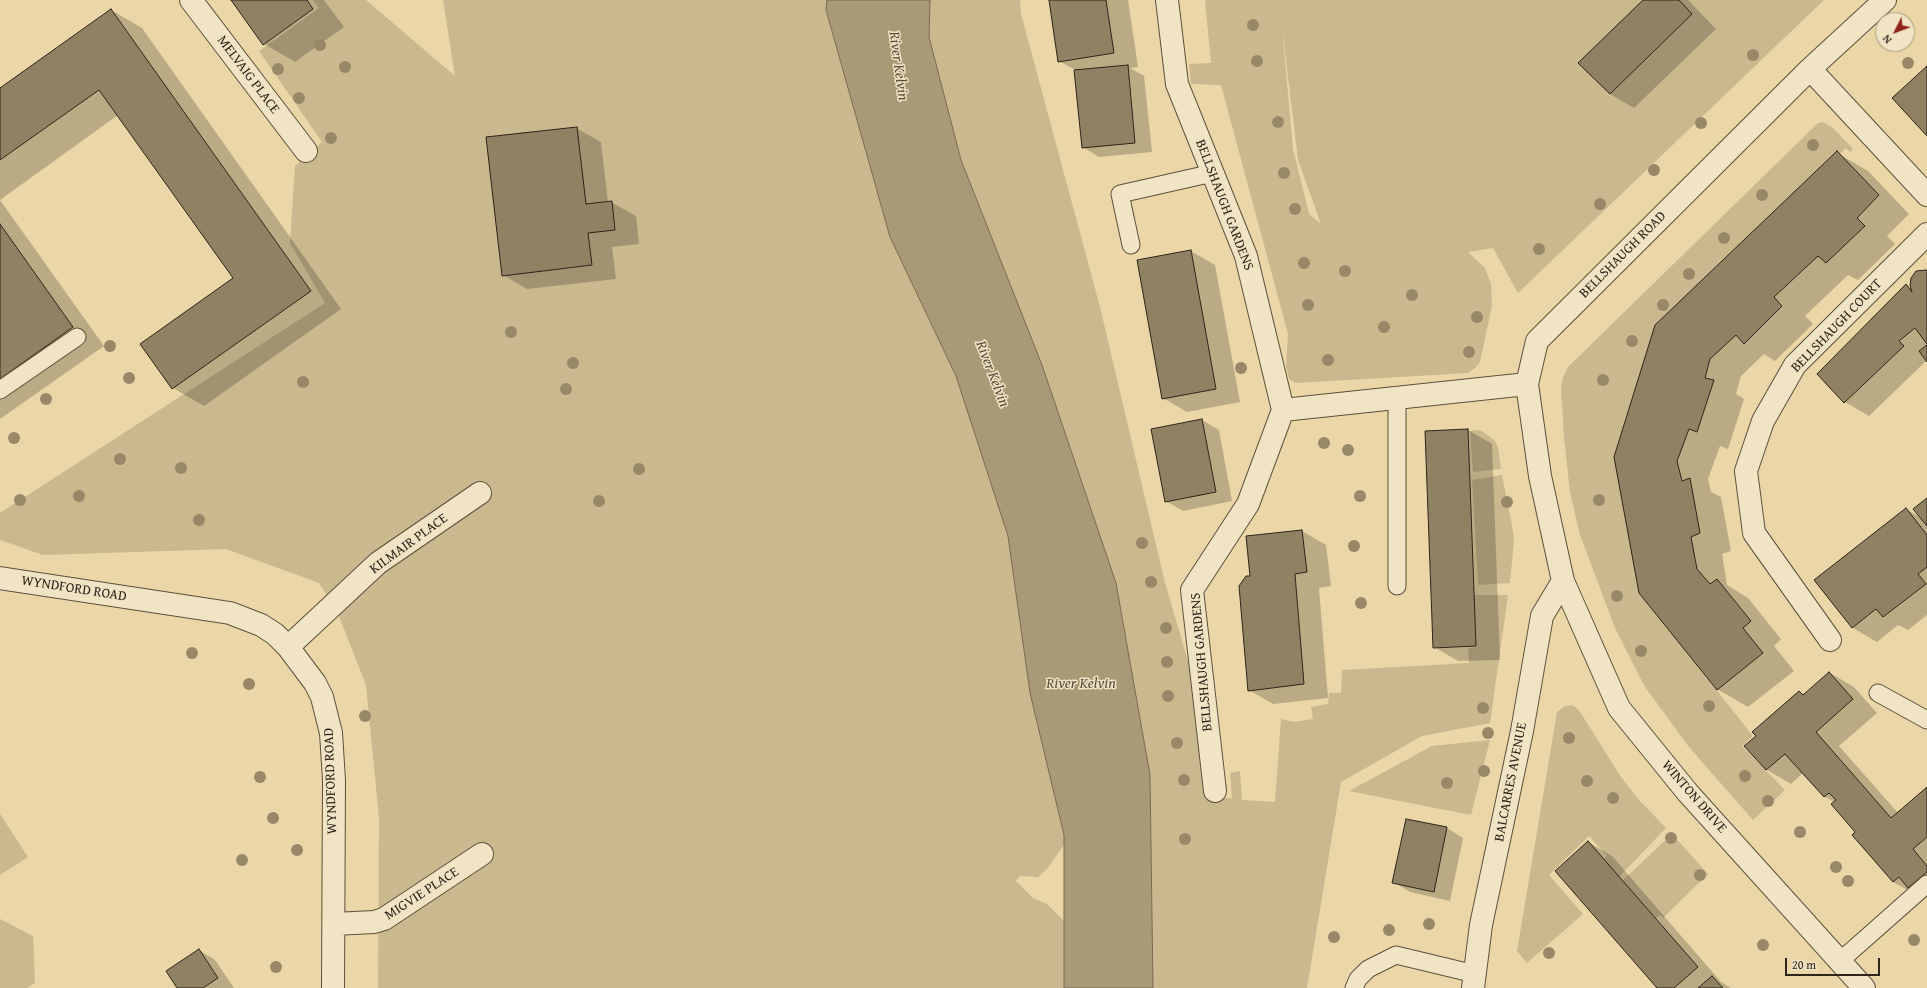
<!DOCTYPE html>
<html>
<head>
<meta charset="utf-8">
<style>
	body { margin:0 }
	#map { position:relative; width:1927px; height:988px; overflow:hidden; background:#ead6a6; font-family:"Gentium Book Plus",serif }
	canvas { display:block }
	.north { position:absolute; left:1875px; top:12px; width:40px; height:40px; box-sizing:border-box; background:#f1e4c5; border:1px solid #a39780; border-radius:50%; rotate:228deg; font-size:11px; font-weight:700; line-height:16px; text-align:center; color:#2e2419 }
	.north::after { content:''; display:block; margin:auto; width:14px; height:18px; background:#8f2418; clip-path:polygon(50% 0,100% 100%,50% 72%,0 100%) }
	.scale { position:absolute; left:1785px; top:958px; width:95px; height:18px; box-sizing:border-box; border:2px solid #2e2419; border-top:0; padding-left:5px; font-size:12px; line-height:14px; white-space:nowrap; color:#2e2419; -webkit-text-stroke:3px #f1e4c5; paint-order:stroke }
</style>
</head>
<body>
<div id="map">
<canvas width="1927" height="988"></canvas>
<div class="north">N</div>
<div class="scale">20 m</div>
</div>
<script>
const context = document.querySelector('canvas').getContext('2d');
context.lineJoin = 'round';
function fill(path, color) { context.fillStyle = color; context.fill(path, 'evenodd'); }
const toPath = rows => new Path2D(rows.map(r => 'M' + r).join(''));
function trace(path, color, width, dash) { context.strokeStyle = color; context.lineWidth = width; context.lineCap = dash ? 'butt' : 'round'; context.setLineDash(dash || []); context.stroke(path); }
function write(font, color, halo, rows, align = 'center') {
  context.font = font + ' "Gentium Book Plus",serif'; context.lineWidth = 3; context.setLineDash([]); context.textBaseline = 'middle'; context.strokeStyle = halo; context.fillStyle = color; for (const [text, x, y, turn = 0] of rows) {
    context.save(); context.translate(x, y); context.rotate((+turn || 0) * Math.PI / 180); context.textAlign = isNaN(turn) ? turn : align; if (halo) context.strokeText(text, 0, 0); context.fillText(text, 0, 0); context.restore();
  }
}
fill(toPath([
	[313,0,366,0,455,76,443,0,827,0,826,10,890,237,956,376,1008,536,1030,693,1064,835,1064,845,1047,869,1038,877,1020,876,1016,881,1033,898,1047,904,1064,921,1064,988,378,988,379,818,366,685,337,611,319,583,226,549,43,555,0,540,0,513,325,303,290,243,295,166,322,142,259,51,319,8],
	[930,0,1020,0,1021,14,1100,307,1165,583,1193,678,1209,798,1232,798,1230,773,1240,771,1242,800,1275,802,1281,719,1293,722,1313,719,1311,707,1328,704,1329,693,1341,693,1342,670,1469,663,1468,648,1476,647,1474,595,1508,595,1490,723,1422,736,1341,782,1307,988,1153,988,1150,775,1116,583,1042,365,961,160,929,37],
	[1205,0,1824,0,1518,293,1493,248,1468,252,1485,268,1491,284,1492,306,1480,362,1475,368,1468,373,1296,383,1289,379,1286,366,1288,334,1221,85,1191,84,1189,64,1211,63],
	[1282,27,1298,160,1321,224,1309,214,1293,149],
	[1822,122,1832,127,1853,149,1850,152,1846,148,1659,328,1640,594,1753,736,1742,746,1785,790,1753,820,1689,747,1645,687,1615,628,1580,535,1570,492,1564,437,1561,388,1563,377,1568,367,1817,124],
	[1476,430,1482,431,1494,440,1498,447,1501,469,1473,472,1470,431],
	[1502,475,1512,525,1514,540,1510,583,1478,585,1472,480],
	[1571,705,1576,707,1582,715,1621,777,1638,799,1666,828,1618,878,1602,861,1607,856,1589,836,1549,875,1583,914,1527,963,1517,951,1557,712,1564,707],
	[1490,740,1471,815,1349,791,1432,746],
	[0,814,28,857,0,875],
	[1672,834,1708,874,1663,918,1660,915,1655,919,1621,882],
	[0,919,33,936,35,983,27,988,0,988]
]), '#cab88e');
const water = toPath([
	[827,0,930,0,929,37,961,160,1042,365,1116,583,1150,775,1153,988,1064,988,1064,835,1030,693,1008,536,956,376,890,237,826,10,827,0]
]);
fill(water, '#aa9976');
trace(water, '#786a51', 1);
fill(toPath([
	[232,0,324,0,344,27,295,62,264,44],
	[1050,0,1128,0,1138,67,1130,68,1144,76,1152,152,1099,157,1083,147,1075,70,1059,61],
	[1644,0,1688,0,1716,29,1634,108,1610,94],
	[111,10,142,28,341,309,204,406,173,388,234,279,118,115,0,200,0,89],
	[576,128,601,142,608,202,611,202,636,216,639,244,612,247,616,279,527,289,503,275],
	[1837,153,1868,171,1909,214,1887,236,1895,244,1858,280,1848,275,1805,316,1813,324,1775,361,1764,354,1741,376,1736,394,1744,399,1728,449,1720,446,1708,479,1711,492,1721,497,1731,551,1722,554,1727,585,1748,598,1781,639,1774,646,1794,671,1748,707,1717,689,1615,457],
	[0,200,104,346,0,419],
	[1191,251,1215,265,1240,402,1187,412,1163,398],
	[1927,272,1927,360,1869,416,1845,402,1906,286,1913,289],
	[1202,420,1219,430,1232,501,1183,511,1166,501],
	[1468,430,1492,444,1500,660,1458,661,1434,647],
	[1927,499,1927,615,1908,630,1898,625,1877,642,1853,628,1816,580,1906,509,1923,519],
	[1302,531,1326,545,1331,586,1319,588,1328,698,1273,704,1249,690,1251,577],
	[1830,673,1854,687,1877,713,1839,746,1898,813,1927,788,1927,898,1920,894,1918,896,1893,882,1834,802,1824,796,1803,773,1791,784,1767,770,1746,746,1800,692,1805,695],
	[1447,828,1463,838,1450,901,1410,892,1394,882],
	[1588,842,1612,856,1721,982,1731,988,1659,988],
	[199,950,215,960,234,988,178,988]
]), '#0003');
const building = toPath([
	[231,0,307,0,313,9,263,45,231,0],
	[1049,0,1106,0,1114,53,1058,62,1049,0],
	[1643,0,1679,0,1692,14,1610,94,1578,63,1643,0],
	[111,9,311,291,172,389,140,344,233,278,99,90,0,160,0,88,111,9],
	[1128,65,1135,143,1082,148,1074,70,1128,65],
	[1927,66,1927,136,1892,98,1927,66],
	[577,127,586,204,612,201,615,230,588,233,592,265,502,276,486,137,577,127],
	[1837,151,1879,195,1857,218,1865,226,1826,263,1818,256,1774,297,1782,306,1744,344,1736,335,1710,359,1705,378,1714,380,1697,432,1689,429,1677,461,1682,481,1690,478,1700,533,1691,537,1697,569,1710,584,1717,579,1751,621,1743,628,1763,653,1717,690,1639,593,1614,457,1655,325,1837,151],
	[0,224,73,327,0,379,0,224],
	[1191,250,1216,389,1162,399,1137,260,1191,250],
	[1926,270,1927,271,1927,344,1915,328,1899,341,1904,346,1844,403,1817,374,1906,284,1912,292,1910,285,1911,278,1916,271,1926,270],
	[1927,345,1927,362,1919,351,1927,345],
	[1202,419,1216,492,1165,502,1151,429,1202,419],
	[1468,429,1476,646,1433,648,1425,431,1468,429],
	[1927,498,1927,526,1913,509,1927,498],
	[1906,508,1927,535,1927,567,1918,574,1926,584,1883,617,1876,609,1852,628,1814,580,1906,508],
	[1302,530,1307,572,1295,574,1304,684,1248,691,1239,586,1246,576,1250,576,1246,536,1302,530],
	[1829,672,1853,699,1816,732,1891,818,1927,787,1927,837,1913,849,1927,866,1927,872,1908,888,1899,877,1893,882,1852,835,1855,832,1831,804,1836,800,1829,793,1824,797,1785,754,1766,770,1744,746,1756,736,1752,732,1799,691,1803,695,1829,672],
	[1406,819,1447,827,1434,892,1392,883,1406,819],
	[1588,841,1698,967,1674,988,1657,988,1555,871,1588,841],
	[199,949,218,978,203,988,177,988,166,971,199,949],
	[1712,976,1723,988,1698,988,1712,976]
]);
fill(building, '#908162');
trace(building, '#2e2419', 1);
const lane = toPath([
	[1131,245,1120,194,1213,173],
	[0,390,77,337],
	[1397,398,1397,586],
	[1878,693,1927,720],
	[1840,961,1927,884],
	[1354,988,1358,979,1368,969,1396,955,1475,974]
]);
const street = toPath([
	[191,0,306,151],
	[1167,0,1177,84,1246,256,1283,410,1248,504,1192,590,1215,791],
	[1810,69,1927,195],
	[1283,410,1527,384],
	[0,578,230,613,261,625,275,634,288,647,315,683,322,697,331,733,334,780,333,988],
	[1830,640,1754,533,1746,471,1763,421,1795,365,1927,234],
	[288,647,378,563,480,493],
	[334,924,374,922,384,919,482,854],
	[1473,988,1481,925,1522,731,1542,616,1563,581],
	[1864,988,1688,793,1619,708,1563,581,1540,476,1527,384,1537,341,1810,69,1885,0]
]);
trace(lane, '#5d503c', 19);
trace(street, '#5d503c', 24);
trace(lane, '#f1e4c5', 17);
trace(street, '#f1e4c5', 22);
context.fillStyle = '#988868';
for (const [x, y] of [
	[1253,25],
	[320,45],
	[1753,55],
	[1257,61],
	[1908,63],
	[345,67],
	[278,69],
	[299,98],
	[1278,122],
	[1701,123],
	[331,138],
	[1813,145],
	[1654,170],
	[1284,173],
	[1762,195],
	[1600,204],
	[1295,209],
	[1724,238],
	[1539,249],
	[1304,263],
	[1345,271],
	[1689,274],
	[1412,295],
	[1308,305],
	[1663,305],
	[1477,317],
	[1384,327],
	[511,332],
	[1632,341],
	[110,346],
	[1469,352],
	[1328,360],
	[573,363],
	[1241,368],
	[129,378],
	[1603,380],
	[303,382],
	[566,389],
	[46,399],
	[14,438],
	[1324,443],
	[1348,450],
	[120,459],
	[181,468],
	[639,469],
	[79,496],
	[1360,496],
	[20,500],
	[1599,500],
	[599,501],
	[1507,502],
	[199,520],
	[1142,543],
	[1354,546],
	[1151,582],
	[1617,596],
	[1361,603],
	[1166,628],
	[1641,651],
	[192,653],
	[1167,662],
	[249,684],
	[1168,696],
	[1709,706],
	[1483,708],
	[365,716],
	[1488,733],
	[1569,738],
	[1177,743],
	[1484,771],
	[1745,776],
	[260,777],
	[1184,780],
	[1587,781],
	[1447,783],
	[1613,798],
	[1768,801],
	[273,818],
	[1800,832],
	[1671,838],
	[1185,839],
	[297,850],
	[242,860],
	[1836,867],
	[1700,875],
	[1848,881],
	[1429,924],
	[1389,930],
	[1334,937],
	[1914,940],
	[1763,945],
	[1549,953],
	[276,967]
]) { context.beginPath(); context.arc(x, y, 6, 0, 2 * Math.PI); context.fill(); }
write('14px', '#2e2419', '#f1e4c5', [
	["MELVAIG PLACE",248,75,53],
	["BELLSHAUGH GARDENS",1224,205,69],
	["BELLSHAUGH ROAD",1623,255,-45],
	["BELLSHAUGH COURT",1837,326,-46],
	["KILMAIR PLACE",409,544,-36],
	["WYNDFORD ROAD",74,589,9],
	["BELLSHAUGH GARDENS",1202,662,-95],
	["WYNDFORD ROAD",331,781,-92],
	["BALCARRES AVENUE",1511,782,-79],
	["WINTON DRIVE",1694,797,49],
	["MIGVIE PLACE",422,894,-33]
]);
write('italic 15px', '#594d3a', '#f1e4c5', [
	["River Kelvin",898,66,82],
	["River Kelvin",992,374,69],
	["River Kelvin",1081,684]
]);
</script>
</body>
</html>
